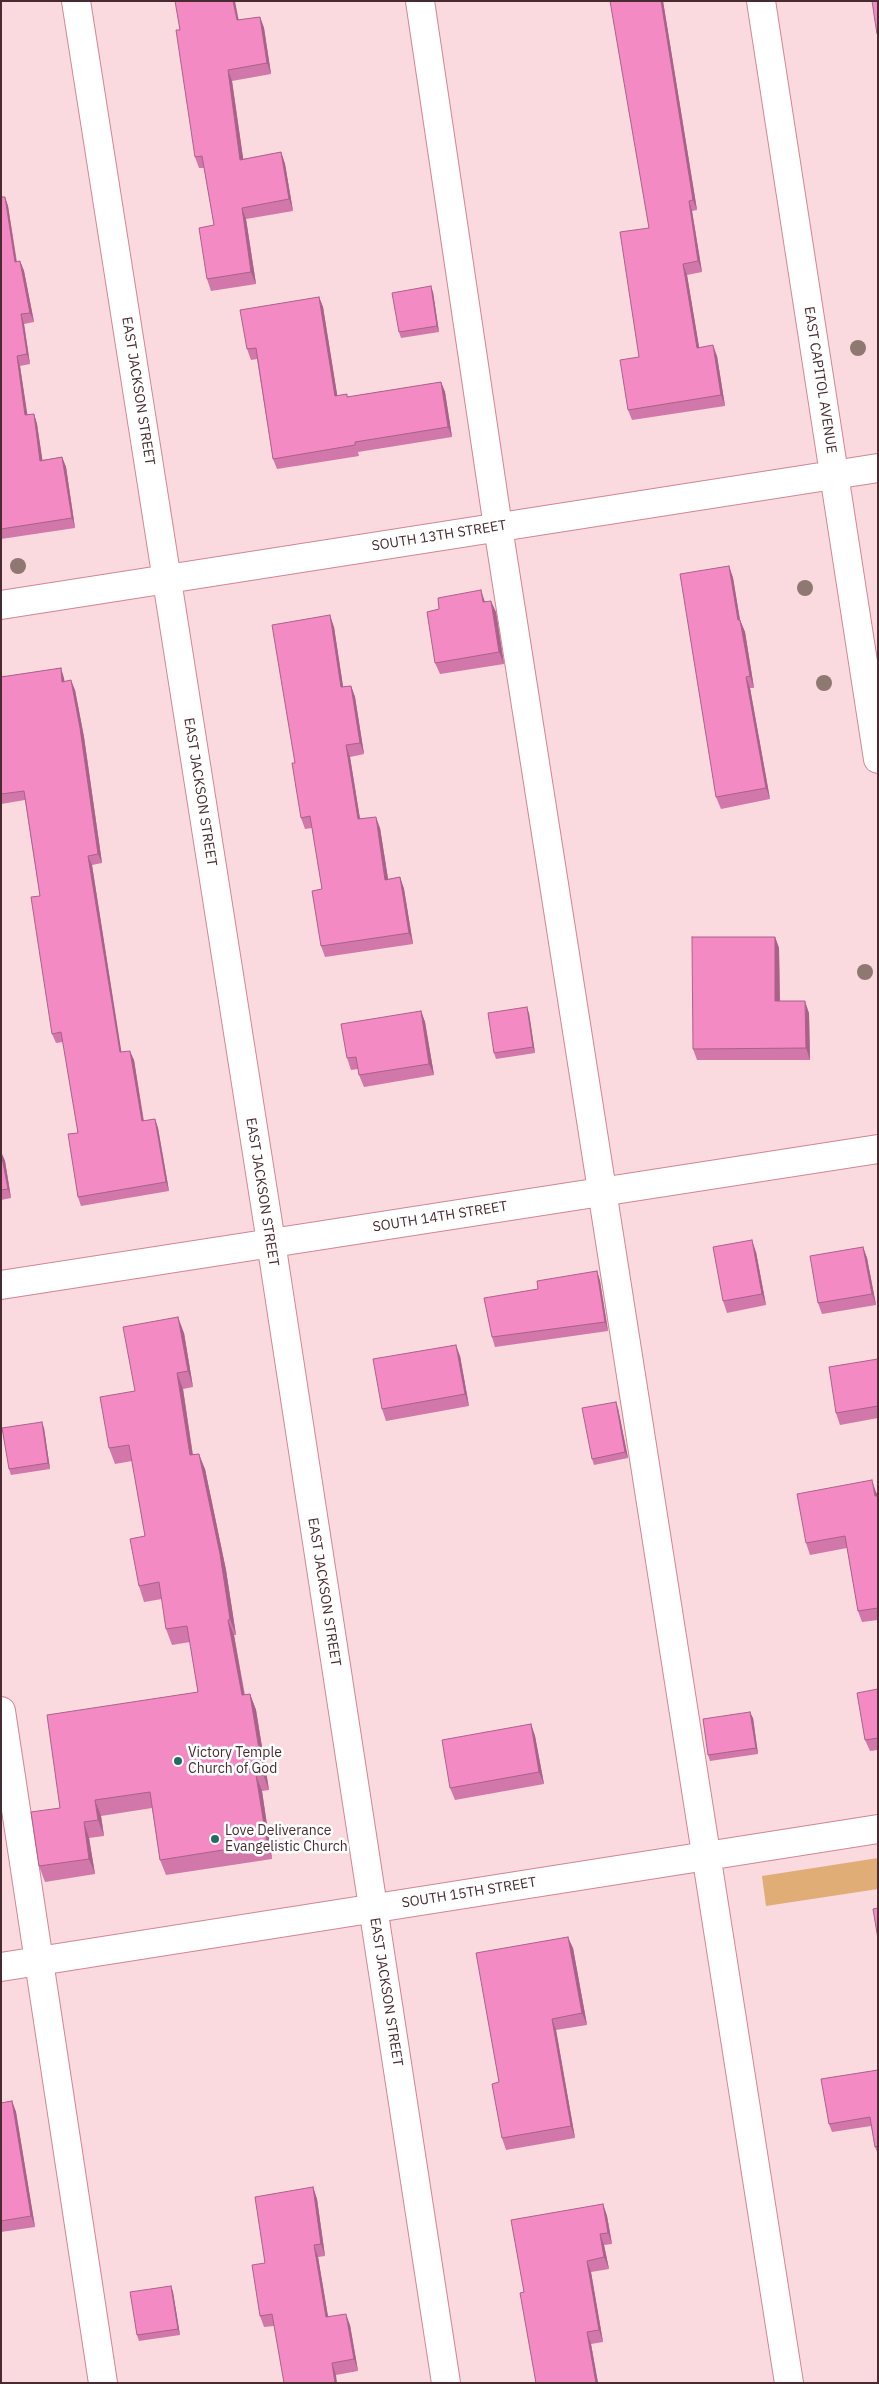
<!DOCTYPE html>
<html>
<head>
<meta charset="utf-8">
<style>
	body { margin:0 }
	#map { position:relative; width:879px; height:2384px; overflow:hidden; background:#fbdadf; font-family:"IBM Plex Sans",sans-serif }
	canvas { display:block }
	.frame { position:absolute; inset:0; border:2px solid #482a30; pointer-events:none }
</style>
</head>
<body>
<div id="map">
<canvas width="879" height="2384"></canvas>
<div class="frame"></div>
</div>
<script>
const context = document.querySelector('canvas').getContext('2d');
context.lineJoin = 'round';
function fill(path, color) { context.fillStyle = color; context.fill(path, 'evenodd'); }
const toPath = rows => new Path2D(rows.map(r => 'M' + r).join(''));
function trace(path, color, width, dash) { context.strokeStyle = color; context.lineWidth = width; context.lineCap = dash ? 'butt' : 'round'; context.setLineDash(dash || []); context.stroke(path); }
function write(font, color, halo, rows, align = 'center') {
  context.font = font + ' "IBM Plex Sans",sans-serif'; context.lineWidth = 5; context.setLineDash([]); context.textBaseline = 'middle'; context.strokeStyle = halo; context.fillStyle = color; for (const [text, x, y, turn = 0] of rows) {
    context.save(); context.translate(x, y); context.rotate((+turn || 0) * Math.PI / 180); context.textAlign = isNaN(turn) ? turn : align; if (halo) context.strokeText(text, 0, 0); context.fillText(text, 0, 0); context.restore();
  }
}
fill(toPath([
	[878,1858,878,1889,766,1906,762,1876]
]), '#e0ad77');
const minor = toPath([
	[76,1,273,1255,446,2383],
	[420,1,498,527,789,2383],
	[761,1,878,759],
	[1,605,878,468],
	[1,1285,878,1149],
	[1,1711,103,2383],
	[1,1967,878,1829]
]);
trace(minor, '#d08594', 30);
trace(minor, '#fff', 28);
context.fillStyle = '#8f7872';
for (const [x, y] of [
	[858,348],
	[18,566],
	[805,588],
	[824,683],
	[865,972]
]) { context.beginPath(); context.arc(x, y, 8, 0, 2 * Math.PI); context.fill(); }
fill(toPath([
	[663,1,697,210,692,211,702,272,687,275,699,348,717,356,725,406,632,420,628,410,639,357,649,228],
	[260,17,264,28,271,74,232,81,243,159,281,152,285,164,293,211,246,219,256,284,211,291,207,279,214,225,204,168,199,168,195,157,239,20],
	[1,197,5,197,8,206,17,262,20,261,24,271,34,322,24,324,30,364,20,366,27,415,34,414,37,424,42,460,62,457,66,467,75,528,1,539],
	[433,292,439,332,401,338,399,332],
	[319,297,323,307,337,395,348,397,441,382,445,392,452,437,358,452,359,456,277,469,273,459,257,359,251,360,247,349],
	[729,566,733,578,740,620,745,632,754,688,750,688,770,799,721,809,716,797],
	[485,602,496,612,504,664,440,674,435,663],
	[334,627,343,687,351,686,355,697,364,754,350,757,360,819,380,828,388,879,400,877,404,889,413,944,325,957,321,946,322,889,312,828,305,829,301,818,295,763],
	[61,668,64,681,75,690,84,737,102,863,92,865,121,1052,134,1060,144,1121,155,1119,158,1128,169,1191,81,1206,78,1197,78,1133,63,1042,56,1043,52,1034,40,896,25,800,1,804,1,677],
	[775,937,779,948,780,1001,809,1013,810,1060,697,1060,693,1049],
	[421,1011,425,1022,434,1075,364,1087,359,1075,358,1069,351,1070,347,1058],
	[529,1013,535,1053,496,1059,494,1053],
	[1,1152,5,1161,11,1198,1,1200],
	[863,1247,867,1258,876,1305,822,1314,818,1303],
	[756,1252,766,1305,727,1313,723,1301],
	[597,1271,600,1281,608,1331,495,1347,492,1337,538,1289],
	[184,1333,193,1387,183,1389,193,1455,205,1469,226,1570,236,1635,234,1635,245,1695,250,1694,256,1710,269,1790,262,1791,272,1859,166,1875,160,1860,152,1808,101,1816,104,1836,89,1838,95,1874,45,1882,39,1866,60,1808,198,1692,190,1642,172,1645,166,1629,162,1599,144,1602,139,1586,145,1536,132,1461,115,1464,109,1448,135,1391],
	[460,1356,469,1406,386,1421,382,1409],
	[878,1359,878,1418,840,1425,836,1413],
	[618,1408,628,1458,594,1465,592,1459],
	[44,1428,50,1469,11,1475,9,1469],
	[876,1492,878,1496,878,1620,862,1622,858,1611,847,1548,810,1555,806,1543],
	[878,1689,878,1750,870,1751,865,1740],
	[753,1718,758,1754,710,1761,708,1755],
	[531,1724,535,1736,544,1784,455,1800,450,1788],
	[573,1948,587,2025,556,2030,575,2138,506,2150,502,2138,499,2082],
	[878,2070,878,2154,875,2147,871,2126,832,2132,829,2124],
	[12,2101,16,2112,35,2227,1,2232,1,2103],
	[313,2187,317,2199,325,2256,318,2257,328,2317,350,2325,358,2371,336,2375,274,2326,264,2327,260,2316],
	[603,2204,607,2216,612,2244,604,2245,609,2269,591,2272,603,2342,591,2344,598,2383,536,2383,524,2292],
	[171,2286,173,2292,180,2335,139,2341,137,2335]
]), '#d177a9');
fill(toPath([
	[233,1,235,1,241,32,237,20],
	[661,1,663,1,697,210,693,200],
	[260,17,264,28,271,74,267,63],
	[228,70,232,81,245,171,240,160],
	[281,152,285,164,293,211,289,199],
	[5,197,8,206,18,272,15,262],
	[689,201,692,211,702,272,698,261],
	[242,208,246,219,256,284,251,272],
	[20,261,24,271,34,322,30,313],
	[683,264,687,275,701,358,697,348],
	[431,286,433,292,439,332,437,326],
	[319,297,323,307,339,406,335,396],
	[21,314,24,324,30,364,27,354],
	[713,345,717,356,725,406,721,395],
	[17,356,20,366,29,425,25,415],
	[441,382,445,392,452,437,448,427],
	[34,414,37,424,44,470,40,461],
	[62,457,66,467,75,528,72,518],
	[729,566,733,578,742,632,738,620],
	[481,590,485,602,483,602],
	[491,601,496,612,504,664,499,652],
	[330,615,334,627,345,699,341,687],
	[740,620,745,632,754,688,750,676],
	[61,668,64,678,66,691,62,682],
	[746,677,750,688,770,799,766,788],
	[71,680,75,690,84,737,102,863,98,854],
	[351,686,355,697,364,754,360,743],
	[346,745,350,757,362,831,358,819],
	[376,817,380,828,390,891,385,880],
	[88,856,92,865,123,1062,120,1052],
	[400,877,404,889,413,944,409,933],
	[775,937,779,948,780,1013,775,1001],
	[805,1001,809,1013,810,1060,806,1048],
	[527,1007,529,1013,535,1053,533,1047],
	[421,1011,425,1022,434,1075,429,1064],
	[130,1051,134,1060,145,1131,142,1121],
	[155,1119,158,1128,169,1191,166,1182],
	[1,1152,5,1161,11,1198,8,1189],
	[752,1240,756,1252,766,1305,762,1294],
	[863,1247,867,1258,876,1305,872,1294],
	[597,1271,600,1281,608,1331,605,1322],
	[178,1317,184,1333,193,1387,188,1371],
	[456,1345,460,1356,469,1406,465,1394],
	[177,1373,183,1389,195,1471,190,1455],
	[616,1402,618,1408,628,1458,625,1452],
	[42,1422,44,1428,50,1469,48,1463],
	[199,1454,205,1469,226,1570,236,1635,230,1619],
	[872,1480,876,1492,878,1499,875,1496],
	[228,1620,234,1635,247,1711,242,1695],
	[250,1694,256,1710,269,1790,263,1774],
	[750,1712,753,1718,758,1754,756,1748],
	[531,1724,535,1736,544,1784,539,1772],
	[256,1775,262,1791,272,1859,267,1843],
	[95,1800,101,1816,104,1836,98,1820],
	[84,1822,89,1838,95,1874,89,1859],
	[568,1937,573,1948,587,2025,582,2013],
	[552,2019,556,2030,575,2138,571,2126],
	[12,2101,16,2112,35,2227,31,2216],
	[313,2187,317,2199,325,2256,321,2244],
	[603,2204,607,2216,612,2244,608,2233],
	[600,2234,604,2245,609,2269,604,2257],
	[314,2245,318,2257,330,2328,326,2317],
	[587,2261,591,2272,603,2342,599,2330],
	[171,2286,173,2292,180,2335,178,2329],
	[346,2314,350,2325,358,2371,354,2359],
	[587,2332,591,2344,598,2383,596,2383],
	[332,2363,336,2375,337,2383,335,2383]
]), '#aa6189');
const building = toPath([
	[175,1,233,1,237,20,260,17,267,63,228,70,240,160,281,152,289,199,242,208,251,272,207,279,199,228,214,225,202,156,195,157,176,30,180,30,175,1],
	[610,1,661,1,693,200,689,201,698,261,683,264,697,348,713,345,721,395,628,410,620,360,639,357,620,232,649,228,610,1],
	[872,1,878,1,878,34,877,34,872,1],
	[1,197,5,197,15,262,20,261,30,313,21,314,27,354,17,356,25,415,34,414,40,461,62,457,72,518,1,529,1,197],
	[431,286,437,326,399,332,392,293,431,286],
	[319,297,335,396,347,394,347,397,441,382,448,427,355,442,355,445,273,459,256,348,247,349,240,310,319,297],
	[729,566,738,620,740,620,750,676,746,677,766,788,716,797,680,574,729,566],
	[481,590,483,602,491,601,499,652,435,663,427,612,439,609,438,598,481,590],
	[330,615,341,687,351,686,360,743,346,745,358,819,376,817,385,880,400,877,409,933,321,946,312,891,322,889,310,816,301,818,292,763,295,763,272,625,330,615],
	[61,668,62,682,71,680,80,728,98,854,88,856,120,1052,130,1051,142,1121,155,1119,166,1182,78,1197,68,1134,78,1133,61,1032,52,1034,31,897,40,896,24,791,1,794,1,677,61,668],
	[692,937,775,937,775,1001,805,1001,806,1048,693,1049,692,937],
	[527,1007,533,1047,494,1053,488,1013,527,1007],
	[421,1011,429,1064,359,1075,356,1057,347,1058,341,1024,421,1011],
	[1,1152,8,1189,1,1190,1,1152],
	[752,1240,762,1294,723,1301,713,1247,752,1240],
	[863,1247,872,1294,818,1303,810,1256,863,1247],
	[597,1271,605,1322,492,1337,484,1298,538,1289,537,1281,597,1271],
	[178,1317,188,1371,177,1373,190,1455,199,1454,220,1554,230,1619,228,1620,242,1695,250,1694,263,1774,256,1775,267,1843,160,1860,150,1792,95,1800,98,1820,84,1822,89,1859,39,1866,31,1812,60,1808,47,1715,198,1692,187,1626,166,1629,159,1582,139,1586,130,1539,145,1536,129,1445,109,1448,100,1397,135,1391,123,1327,178,1317],
	[456,1345,465,1394,382,1409,373,1359,456,1345],
	[878,1359,878,1406,836,1413,829,1367,878,1359],
	[616,1402,625,1452,592,1459,582,1408,616,1402],
	[42,1422,48,1463,9,1469,2,1428,42,1422],
	[872,1480,875,1496,878,1496,878,1608,858,1611,845,1536,806,1543,797,1494,872,1480],
	[878,1689,878,1738,865,1740,857,1693,878,1689],
	[750,1712,756,1748,708,1755,703,1719,750,1712],
	[531,1724,539,1772,450,1788,442,1740,531,1724],
	[878,1908,878,1939,873,1909,878,1908],
	[568,1937,582,2013,552,2019,571,2126,502,2138,492,2084,499,2082,476,1953,568,1937],
	[878,2070,878,2146,875,2147,870,2117,829,2124,821,2079,878,2070],
	[12,2101,31,2216,1,2221,1,2103,12,2101],
	[313,2187,321,2244,314,2245,326,2317,346,2314,354,2359,332,2363,335,2383,284,2383,272,2314,260,2316,252,2265,265,2263,255,2197,313,2187],
	[603,2204,608,2233,600,2234,604,2257,587,2261,599,2330,587,2332,596,2383,536,2383,520,2293,524,2292,511,2220,603,2204],
	[171,2286,178,2329,137,2335,130,2292,171,2286]
]);
fill(building, '#f38ac4');
trace(building, '#aa6189', 1);
for (const [x, y, r, color] of [
	[178,1761,5,"#236c66"],
	[215,1839,5,"#236c66"]
]) { const dot = new Path2D(); dot.arc(x, y, r, 0, 2 * Math.PI); context.fillStyle = color; context.fill(dot); trace(dot, '#fff', 2); }
write('14px', '#482a30', '#fff', [
	["EAST CAPITOL AVENUE",820,380,81],
	["EAST JACKSON STREET",138,391,81],
	["SOUTH 13TH STREET",439,536,-9],
	["EAST JACKSON STREET",200,792,81],
	["EAST JACKSON STREET",262,1192,81],
	["SOUTH 14TH STREET",440,1217,-9],
	["EAST JACKSON STREET",324,1592,81],
	["SOUTH 15TH STREET",469,1893,-9],
	["EAST JACKSON STREET",386,1992,81]
]);
write('14px', '#482a30', '#fff', [
	["Victory Temple",188,1753],
	["Church of God",188,1769],
	["Love Deliverance",225,1831],
	["Evangelistic Church",225,1847]
], 'left');
</script>
</body>
</html>
